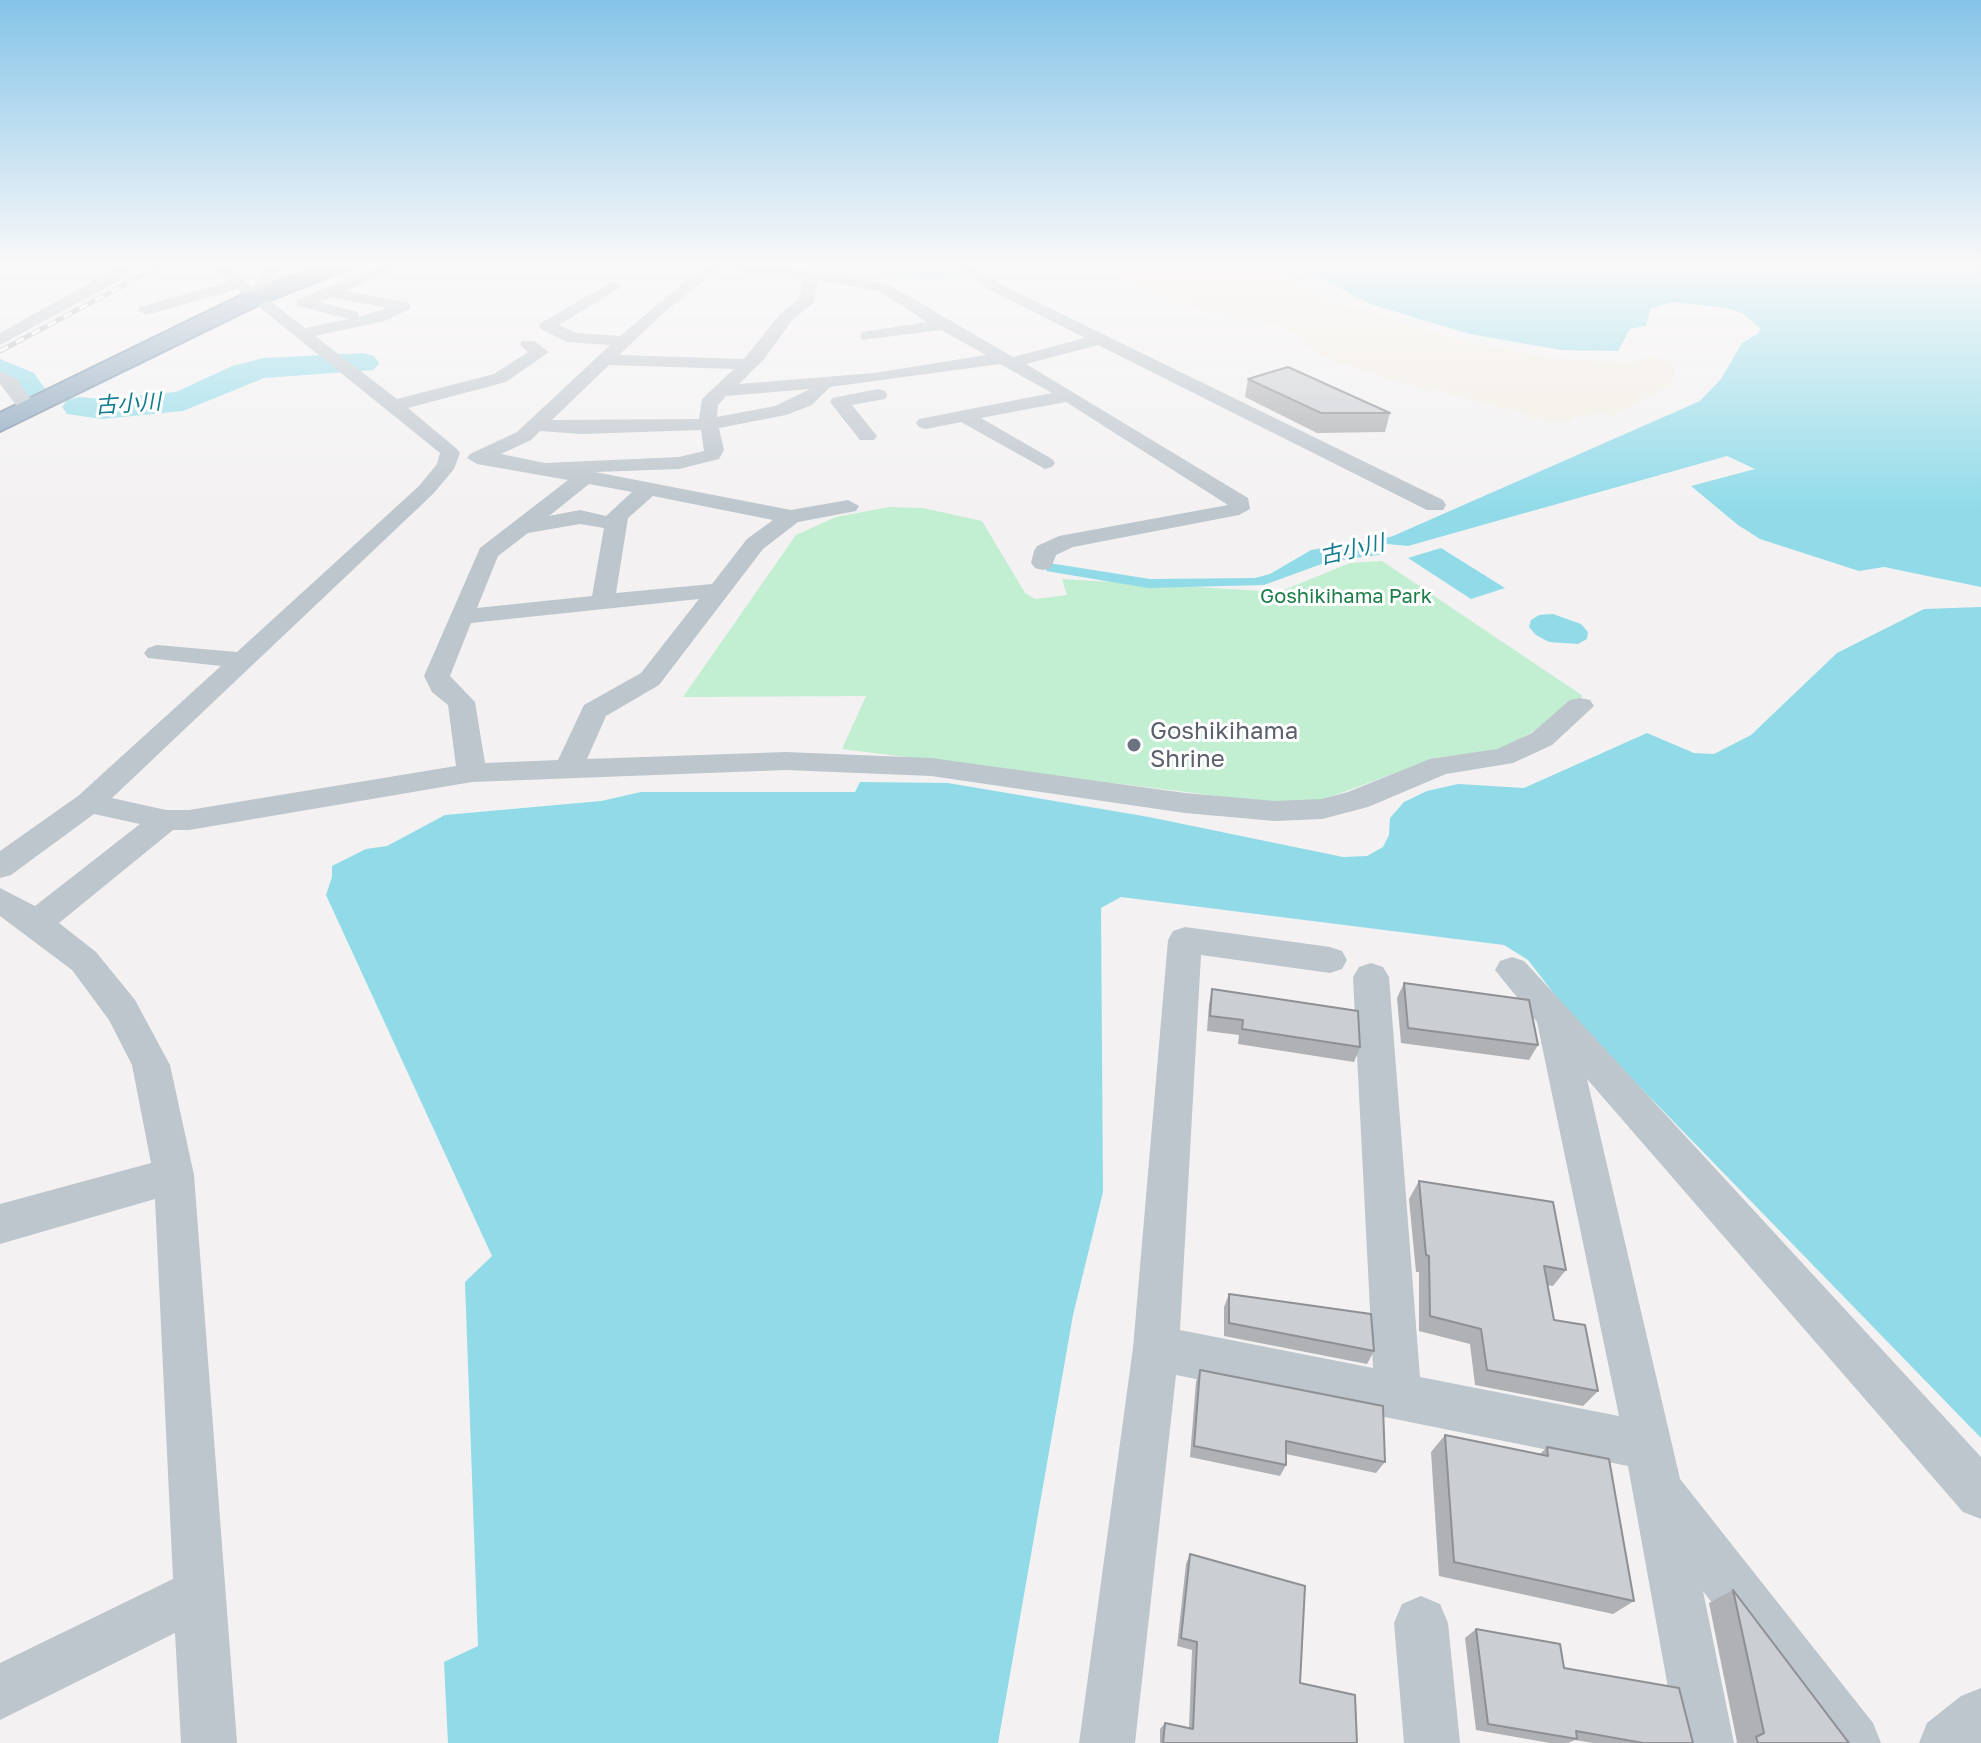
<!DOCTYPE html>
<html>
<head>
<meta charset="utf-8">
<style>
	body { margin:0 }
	canvas { display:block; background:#f3f1f1 }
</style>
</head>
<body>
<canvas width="1981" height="1743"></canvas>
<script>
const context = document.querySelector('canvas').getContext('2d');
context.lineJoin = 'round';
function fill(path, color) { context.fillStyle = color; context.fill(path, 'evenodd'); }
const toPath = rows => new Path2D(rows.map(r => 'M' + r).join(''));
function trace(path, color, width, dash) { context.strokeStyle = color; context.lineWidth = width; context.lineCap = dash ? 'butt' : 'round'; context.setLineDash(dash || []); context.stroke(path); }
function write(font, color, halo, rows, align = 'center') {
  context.font = font + ' "Golos Text","Noto Sans JP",sans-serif'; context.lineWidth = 6; context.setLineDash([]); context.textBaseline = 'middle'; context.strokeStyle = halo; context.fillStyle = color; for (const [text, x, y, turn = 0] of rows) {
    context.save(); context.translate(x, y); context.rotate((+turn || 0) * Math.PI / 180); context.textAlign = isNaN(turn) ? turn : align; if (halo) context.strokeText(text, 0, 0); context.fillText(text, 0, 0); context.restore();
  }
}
fill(toPath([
	[889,507,923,508,982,521,1025,593,1035,599,1067,595,1062,579,1279,592,1350,563,1382,561,1583,696,1536,730,1498,750,1436,758,1322,800,1266,802,842,749,866,696,683,697,796,535,836,517]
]), '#c2eed1');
fill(toPath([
	[1115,265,1263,265,1329,300,1460,340,1557,359,1628,363,1652,357,1674,363,1673,383,1614,415,1596,413,1571,417,1575,421,1531,419,1535,415,1492,406,1435,389,1429,391,1345,364,1318,354,1297,335,1272,323,1202,310,1132,283,1115,272]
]), '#f3ede3');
fill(toPath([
	[1295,265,1981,265,1981,587,1884,567,1859,571,1760,539,1738,525,1691,486,1755,469,1727,456,1408,546,1387,544,1378,548,1385,554,1327,562,1264,585,1148,588,1046,571,1049,563,1150,579,1255,578,1270,574,1311,550,1328,547,1350,548,1393,536,1700,401,1721,379,1742,343,1759,333,1760,328,1742,313,1726,308,1672,302,1650,309,1646,326,1630,329,1618,351,1561,350,1470,334,1419,319,1368,303],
	[1441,548,1505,588,1471,599,1408,558],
	[1981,607,1981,1438,1572,1017,1528,960,1504,945,1121,897,1101,908,1103,1192,1073,1315,998,1743,448,1743,444,1662,478,1646,465,1282,492,1256,326,895,332,877,332,866,366,849,387,846,445,815,601,801,641,792,855,792,860,782,948,783,1149,817,1343,857,1367,856,1383,847,1389,835,1390,818,1404,802,1427,791,1458,784,1524,788,1647,733,1694,753,1714,754,1751,735,1837,653,1924,609],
	[1553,614,1581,624,1588,632,1587,639,1578,644,1549,642,1536,635,1529,627,1531,620,1539,615]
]), '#91dbe9');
fill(toPath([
	[875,265,970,265,972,269,968,275,959,277,924,280,879,271,875,265],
	[363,353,374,356,379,363,374,370,264,378,183,411,102,419,67,414,62,407,67,400,79,397,102,399,176,392,232,366,264,358,363,353],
	[0,359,34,373,49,394,44,401,32,404,20,401,10,387,0,382,0,359]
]), '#91dbe9');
const highway = toPath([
	[323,265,352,265,349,269,262,303,0,431,0,413,246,293,323,265]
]);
trace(highway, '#7691a9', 4);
fill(toPath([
	[122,265,138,265,118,281,0,345,0,333,122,265],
	[208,265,224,265,253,288,269,265,283,265,263,295,305,328,349,319,297,306,297,300,381,265,401,265,346,291,410,303,410,309,384,321,315,336,397,399,494,374,528,352,520,345,522,341,534,341,549,352,506,382,408,408,457,449,460,453,454,469,433,494,112,798,166,810,189,810,456,766,448,705,432,692,424,676,480,548,568,480,477,464,467,458,470,454,517,432,610,345,567,342,541,329,539,326,541,323,613,281,621,286,618,289,559,325,576,333,620,336,705,265,759,265,840,273,891,286,1013,357,1085,338,988,289,957,265,973,265,998,283,1443,500,1446,505,1443,510,1427,510,1098,345,1026,364,1248,498,1250,509,1239,515,1073,547,1056,555,1051,568,1043,570,1035,568,1031,563,1034,551,1037,546,1059,536,1228,505,1066,402,981,418,1052,459,1055,463,1052,467,1045,469,961,422,926,429,919,427,916,423,919,419,1052,393,1000,364,830,387,812,405,786,415,719,428,724,450,719,459,679,469,595,472,791,510,848,500,859,506,856,511,798,522,763,549,659,685,606,716,587,759,786,752,931,758,1185,793,1275,801,1322,799,1348,792,1430,759,1497,749,1532,733,1570,700,1580,698,1590,700,1594,706,1552,745,1513,763,1446,774,1368,807,1322,819,1275,821,1185,813,931,776,786,770,472,782,189,830,173,830,59,923,96,952,135,1000,164,1054,170,1065,194,1175,237,1743,181,1743,175,1633,0,1720,0,1663,173,1579,155,1199,0,1244,0,1204,151,1163,132,1065,109,1020,72,970,0,916,0,888,35,906,140,824,94,814,11,875,0,878,0,851,78,796,221,666,148,658,144,653,148,648,157,645,237,652,419,486,437,464,440,453,237,289,146,315,138,310,140,307,228,282,208,265],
	[718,269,803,279,799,299,781,313,744,359,619,355,660,316,718,269],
	[818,280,881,292,927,322,862,332,860,336,862,340,941,330,986,355,874,373,739,384,764,359,793,319,813,304,818,280],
	[330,297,387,308,359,317,358,312,319,302,330,297],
	[609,365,734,369,702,399,699,419,552,420,609,365],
	[810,389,775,406,717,417,718,405,726,396,810,389],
	[701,430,704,451,679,457,545,463,501,454,531,440,540,431,581,434,701,430],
	[589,484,632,492,606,516,580,510,549,516,589,484],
	[653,496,773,520,747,539,712,584,616,593,628,518,653,496],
	[580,524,604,528,592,596,477,608,498,556,528,533,580,524],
	[699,599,641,673,584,705,558,760,485,763,475,702,450,676,471,623,699,599],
	[0,371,17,379,38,409,36,413,22,413,0,384,0,371],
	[878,389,885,391,887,395,885,399,852,405,877,436,874,440,860,440,830,402,832,398,878,389],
	[1185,927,1330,947,1342,951,1347,960,1342,969,1330,973,1201,955,1180,1330,1373,1368,1353,977,1359,967,1371,963,1383,967,1389,977,1420,1377,1619,1416,1537,1022,1495,970,1500,961,1512,957,1524,961,1981,1457,1981,1519,1963,1512,1587,1079,1680,1479,1873,1723,1881,1743,1818,1743,1703,1591,1734,1743,1678,1743,1628,1466,1176,1375,1135,1743,1079,1743,1133,1348,1168,940,1173,931,1185,927],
	[1421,1596,1440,1604,1448,1623,1460,1743,1404,1743,1394,1623,1402,1604,1421,1596],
	[1981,1688,1981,1743,1919,1743,1927,1723,1961,1696,1981,1688]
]), '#bdc6cd');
fill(highway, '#8ba6bd');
const rail = toPath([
	[0,351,161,265]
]);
trace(rail, '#b3b6bb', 5);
trace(rail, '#fff', 3, [9]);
fill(toPath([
	[1248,379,1390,413,1385,432,1317,433,1245,397],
	[1404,983,1538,1045,1529,1060,1401,1043,1397,998],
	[1212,989,1360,1047,1354,1062,1238,1044,1239,1035,1207,1031,1209,1004],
	[1419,1181,1566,1270,1553,1286,1547,1285,1554,1320,1598,1391,1583,1406,1475,1385,1470,1344,1419,1331,1419,1272,1416,1272,1409,1199],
	[1229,1294,1374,1351,1367,1364,1224,1336,1224,1307],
	[1200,1370,1385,1462,1376,1473,1286,1454,1286,1465,1280,1476,1190,1457,1196,1382],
	[1445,1435,1540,1454,1547,1447,1634,1601,1613,1614,1439,1576,1431,1452],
	[1190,1554,1300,1683,1357,1743,1160,1743,1160,1729,1165,1723,1189,1728,1192,1650,1177,1646,1186,1564],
	[1733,1590,1849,1743,1736,1743,1737,1742,1709,1603],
	[1476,1629,1564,1668,1693,1743,1593,1743,1575,1740,1568,1743,1550,1743,1476,1730,1465,1638]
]), '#afb1b5');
const building = toPath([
	[1288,367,1390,413,1321,413,1248,379,1288,367],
	[1404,983,1529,1000,1538,1045,1408,1028,1404,983],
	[1212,989,1358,1011,1360,1047,1242,1029,1243,1020,1210,1016,1212,989],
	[1419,1181,1553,1202,1566,1270,1544,1266,1554,1320,1585,1325,1598,1391,1487,1370,1481,1329,1430,1316,1429,1256,1426,1255,1419,1181],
	[1229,1294,1371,1314,1374,1351,1229,1323,1229,1294],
	[1200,1370,1383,1406,1385,1462,1286,1441,1286,1465,1194,1446,1200,1370],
	[1445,1435,1548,1456,1547,1447,1609,1459,1634,1601,1454,1562,1445,1435],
	[1190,1554,1305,1586,1300,1683,1355,1695,1357,1743,1163,1743,1165,1723,1193,1729,1197,1642,1181,1638,1190,1554],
	[1733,1590,1849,1743,1758,1743,1756,1737,1764,1733,1733,1590],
	[1476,1629,1560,1644,1564,1668,1679,1688,1693,1743,1643,1743,1576,1731,1577,1739,1488,1724,1476,1629]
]);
fill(building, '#cbced3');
trace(building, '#8e9094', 2);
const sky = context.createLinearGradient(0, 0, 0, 509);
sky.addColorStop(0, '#85c4e8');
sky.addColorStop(0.52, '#faf9f9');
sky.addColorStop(1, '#faf9f900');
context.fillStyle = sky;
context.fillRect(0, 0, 1981, 509);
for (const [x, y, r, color] of [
	[1134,745,8,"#6b7280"]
]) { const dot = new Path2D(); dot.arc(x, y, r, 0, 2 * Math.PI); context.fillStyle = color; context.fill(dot); trace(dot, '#fff', 3); }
write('20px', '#1c7d48', '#fff', [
	["Goshikihama Park",1346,597]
]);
write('italic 22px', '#137c90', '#fff', [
	["古小川",128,404,-4],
	["古小川",1352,550,-13]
]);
write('24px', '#5b616d', '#fff', [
	["Goshikihama",1150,731],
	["Shrine",1150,759]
], 'left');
</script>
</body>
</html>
